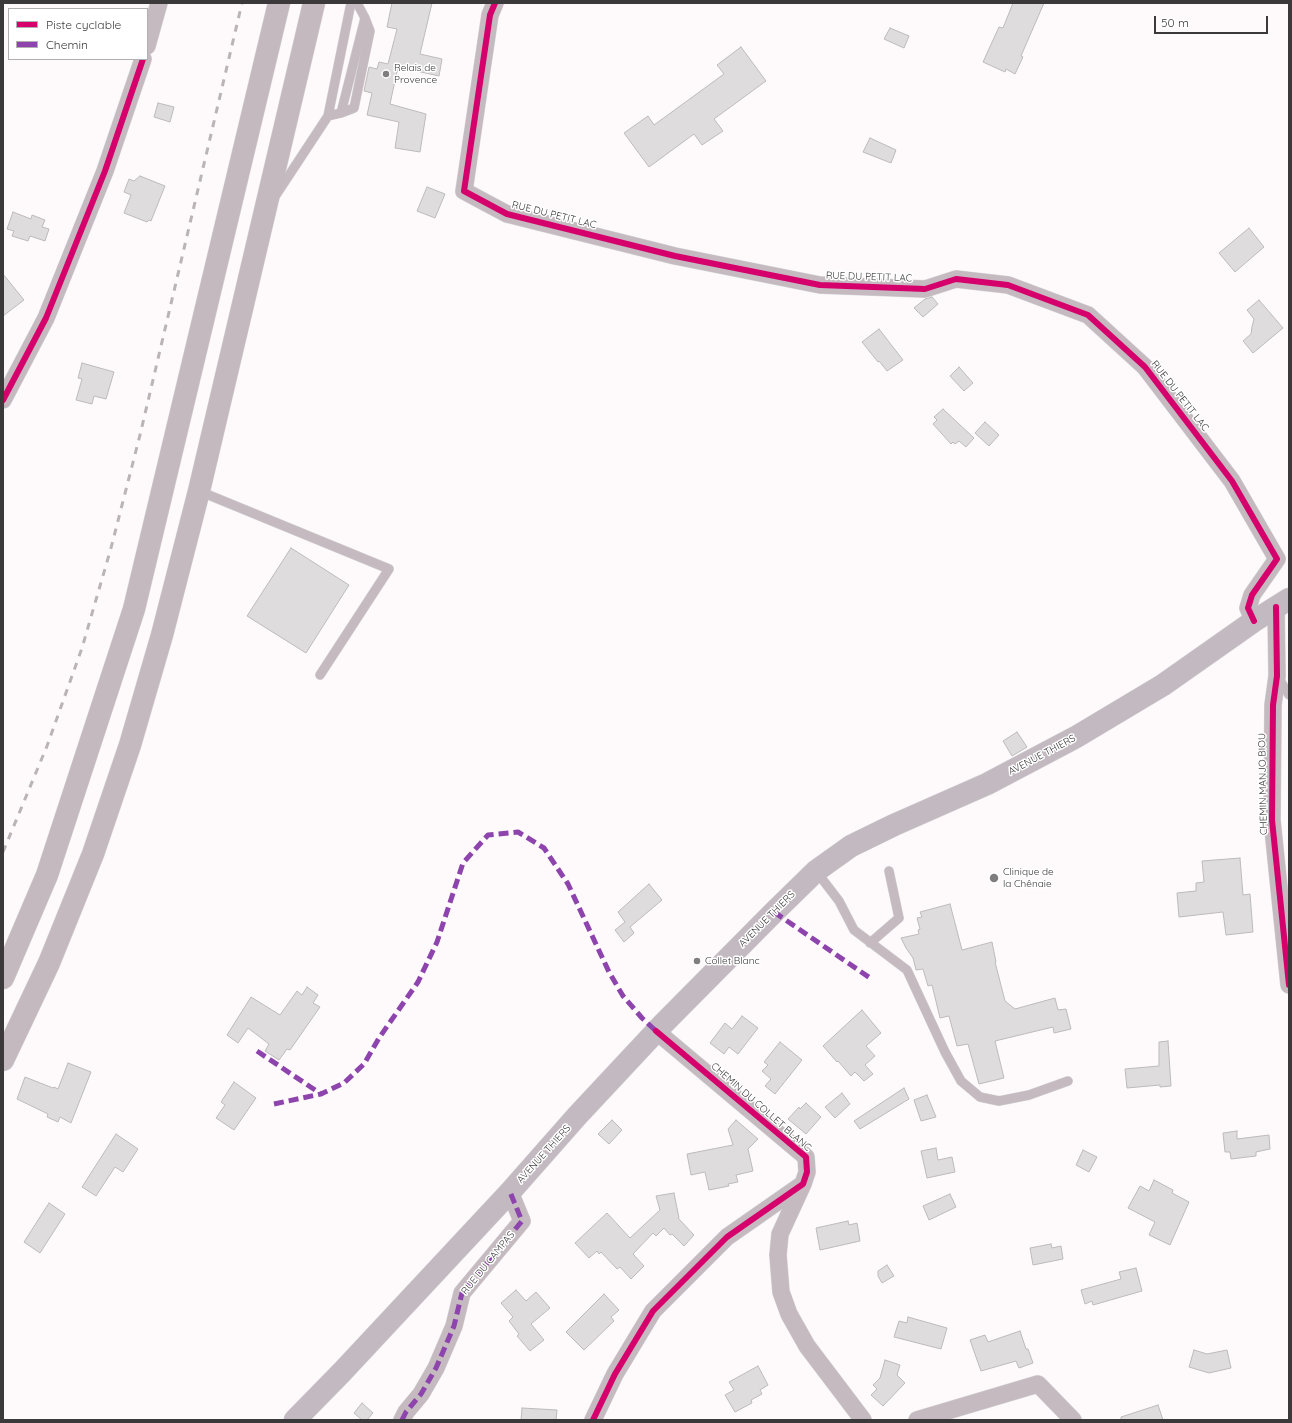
<!DOCTYPE html>
<html>
<head>
<meta charset="utf-8">
<style>
	body { margin:0 }
	#map { position:relative; width:1292px; height:1423px; overflow:hidden; background:#fefafc; font-family:Quicksand,sans-serif }
	canvas { display:block }
	.frame { position:absolute; inset:0; border:4px solid #3b393a; pointer-events:none }
	.legend { position:absolute; left:8px; top:8px; width:140px; height:52px; box-sizing:border-box; background:#fff; border:1px solid #b1b0b0; margin:0; padding:5px 7px; list-style:none; font-size:12px; color:#3b393a }
	.legend li { display:flex; align-items:center; gap:8px; height:20px }
	.legend b { width:20px; border:1px solid #b1b0b0 }
	.scale { position:absolute; left:1154px; top:16px; width:114px; height:18px; box-sizing:border-box; border:2px solid #3b393a; border-top:0; padding-left:5px; font-size:12px; line-height:14px; white-space:nowrap; color:#3b393a; -webkit-text-stroke:3px #fff; paint-order:stroke }
</style>
</head>
<body>
<div id="map">
<canvas width="1292" height="1423"></canvas>
<div class="frame"></div>
<ul class="legend">
<li><b style="height:5px;background:#d6006c"></b>Piste cyclable</li>
<li><b style="height:5px;background:#8e44ad"></b>Chemin</li>
</ul>
<div class="scale">50 m</div>
</div>
<script>
const context = document.querySelector('canvas').getContext('2d');
context.lineJoin = 'round';
function fill(path, color) { context.fillStyle = color; context.fill(path, 'evenodd'); }
const toPath = rows => new Path2D(rows.map(r => 'M' + r).join(''));
function trace(path, color, width, dash) { context.strokeStyle = color; context.lineWidth = width; context.lineCap = dash ? 'butt' : 'round'; context.setLineDash(dash || []); context.stroke(path); }
function write(font, color, halo, rows, align = 'center') {
  context.font = font + ' Quicksand,sans-serif'; context.lineWidth = 3; context.setLineDash([]); context.textBaseline = 'middle'; context.strokeStyle = halo; context.fillStyle = color; for (const [text, x, y, turn = 0] of rows) {
    context.save(); context.translate(x, y); context.rotate((+turn || 0) * Math.PI / 180); context.textAlign = isNaN(turn) ? turn : align; if (halo) context.strokeText(text, 0, 0); context.fillText(text, 0, 0); context.restore();
  }
}
const building = toPath([
	[392,3,432,3,420,54,442,59,439,76,398,67,390,104,426,114,420,152,395,148,399,122,367,115,372,93,364,91,369,67,377,69,379,62,388,64,397,29,387,27,392,3],
	[1013,3,1044,3,1021,56,1023,57,1015,74,1006,69,1005,72,983,62,999,27,1003,28,1013,3],
	[890,28,909,36,904,48,884,39,890,28],
	[741,47,766,81,714,119,723,131,702,145,694,134,649,167,624,133,648,116,654,125,724,74,717,65,741,47],
	[158,103,174,107,170,122,154,117,158,103],
	[870,138,896,150,891,163,863,152,870,138],
	[140,176,165,186,151,221,149,220,147,222,124,213,131,195,124,192,129,179,134,181,140,176],
	[427,187,445,194,435,218,417,211,427,187],
	[13,212,31,219,32,215,45,220,42,227,49,229,45,241,30,236,28,241,12,236,14,231,7,229,13,212],
	[1249,228,1264,247,1235,272,1219,253,1249,228],
	[3,274,24,300,3,316,3,274],
	[932,297,938,304,923,317,914,308,925,299,932,297],
	[1259,300,1283,328,1253,353,1243,341,1251,334,1252,327,1254,319,1247,310,1259,300],
	[879,329,903,360,887,371,879,361,878,362,862,342,879,329],
	[82,363,114,372,106,399,94,396,92,404,76,400,82,379,78,378,82,363],
	[959,367,973,383,964,391,950,376,959,367],
	[943,409,974,438,966,447,959,441,955,444,953,442,951,444,933,424,937,420,934,417,943,409],
	[985,422,999,435,989,446,975,433,985,422],
	[291,548,349,585,306,653,247,616,291,548],
	[1017,732,1027,747,1012,756,1003,741,1017,732],
	[1240,858,1243,895,1250,894,1253,932,1226,935,1223,912,1179,917,1177,893,1196,891,1196,883,1204,882,1202,861,1240,858],
	[649,884,662,900,630,927,634,933,624,942,615,930,625,922,618,912,649,884],
	[950,904,962,950,992,942,996,962,995,962,1005,1001,1015,1009,1055,998,1058,1010,1066,1009,1071,1029,1054,1033,1053,1027,995,1041,1004,1078,979,1084,968,1044,957,1046,949,1016,940,1018,932,985,928,986,923,969,916,970,913,958,906,948,901,938,919,934,918,930,920,929,917,918,922,917,920,912,950,904],
	[307,987,318,995,313,1003,320,1007,290,1050,287,1049,279,1060,265,1051,269,1044,248,1028,238,1043,227,1035,251,997,280,1015,297,991,302,995,307,987],
	[862,1010,881,1033,866,1046,875,1056,865,1065,873,1074,864,1081,855,1072,851,1076,838,1061,837,1062,823,1046,862,1010],
	[742,1016,758,1028,738,1054,729,1047,724,1054,710,1043,725,1023,732,1029,742,1016],
	[1168,1041,1171,1086,1160,1087,1160,1085,1127,1088,1125,1069,1159,1066,1159,1042,1168,1041],
	[780,1042,802,1060,775,1094,765,1086,771,1079,762,1071,768,1065,764,1062,780,1042],
	[68,1063,91,1072,71,1123,60,1117,58,1122,47,1117,48,1114,17,1099,25,1077,53,1088,54,1087,58,1089,68,1063],
	[234,1082,256,1098,234,1130,216,1118,225,1105,221,1102,234,1082],
	[904,1088,909,1099,860,1129,854,1121,904,1088],
	[842,1093,850,1104,835,1118,825,1107,842,1093],
	[927,1095,936,1117,921,1121,914,1100,927,1095],
	[806,1103,821,1117,806,1134,788,1119,799,1107,800,1109,806,1103],
	[612,1120,622,1130,609,1144,598,1134,612,1120],
	[736,1120,758,1139,748,1149,753,1171,736,1175,738,1182,728,1184,729,1186,709,1190,705,1172,691,1175,687,1154,733,1145,728,1129,736,1120],
	[1237,1131,1237,1139,1269,1135,1270,1149,1256,1152,1256,1156,1231,1159,1230,1152,1225,1152,1223,1133,1237,1131],
	[116,1134,138,1149,123,1172,115,1167,96,1196,82,1187,116,1134],
	[936,1148,938,1160,952,1157,955,1172,927,1178,921,1151,936,1148],
	[1083,1150,1097,1157,1089,1172,1076,1165,1083,1150],
	[1154,1180,1173,1190,1172,1193,1189,1202,1170,1245,1149,1235,1155,1222,1128,1208,1140,1186,1149,1191,1154,1180],
	[674,1193,679,1218,678,1218,694,1235,684,1246,672,1234,670,1235,664,1228,656,1236,653,1233,633,1254,644,1266,631,1279,620,1267,617,1269,601,1252,599,1254,597,1251,589,1258,575,1243,607,1213,630,1238,660,1210,656,1196,674,1193],
	[950,1194,956,1207,929,1220,923,1206,950,1194],
	[49,1203,65,1214,40,1253,24,1242,49,1203],
	[848,1221,849,1225,857,1223,860,1241,820,1250,816,1228,848,1221],
	[1051,1244,1052,1248,1061,1246,1063,1259,1033,1265,1030,1248,1051,1244],
	[887,1265,894,1276,882,1283,878,1276,878,1271,887,1265],
	[1136,1268,1142,1291,1093,1305,1092,1301,1085,1304,1081,1290,1121,1279,1119,1272,1136,1268],
	[516,1290,526,1301,536,1292,550,1308,531,1324,544,1340,530,1351,517,1336,519,1334,509,1321,513,1317,501,1303,516,1290],
	[604,1294,619,1310,611,1317,614,1321,584,1350,566,1332,604,1294],
	[908,1317,947,1328,941,1349,894,1337,899,1321,907,1323,908,1317],
	[1020,1331,1026,1349,1028,1349,1033,1363,1019,1368,1016,1361,981,1371,970,1340,985,1335,988,1342,1020,1331],
	[1194,1350,1207,1354,1227,1350,1231,1368,1209,1373,1189,1367,1194,1350],
	[885,1360,900,1365,897,1375,905,1383,883,1406,871,1395,877,1389,873,1385,880,1378,885,1360],
	[758,1366,768,1385,760,1390,762,1394,751,1400,752,1403,735,1412,725,1395,734,1390,729,1382,758,1366],
	[362,1403,373,1413,367,1420,362,1420,354,1413,362,1403],
	[1158,1405,1163,1420,1121,1420,1121,1417,1158,1405],
	[522,1408,557,1410,556,1420,521,1420,522,1408]
]);
fill(building, '#dfdcde');
trace(building, '#bdbabc', 1);
const service = toPath([
	[341,113,354,108,370,31,365,18],
	[328,116,341,113,365,18,357,3],
	[276,195,328,116,351,3],
	[199,491,389,569,320,675],
	[1278,677,1289,695],
	[816,871,839,901,854,930,907,970,945,1052,961,1081,980,1097,999,1101,1029,1095,1068,1081],
	[870,943,899,918,889,871]
]);
const minor = toPath([
	[495,3,490,15,464,191,507,214,675,256,820,285,925,289,956,279,1008,285,1088,315,1145,367,1232,481,1277,559,1252,595,1248,608,1254,621],
	[147,46,159,3],
	[3,400,46,318,105,171,143,59],
	[1276,607,1277,676,1273,705,1272,820,1289,985],
	[803,1184,780,1234,778,1255,781,1292,789,1314,807,1346,863,1420],
	[402,1420,406,1412,421,1394,436,1368,454,1326,462,1293,522,1221,510,1192],
	[593,1420,615,1374,653,1311,727,1237,803,1184,807,1172,806,1157,656,1031],
	[917,1420,1038,1384,1073,1420]
]);
const secondary = toPath([
	[295,1420,342,1372,510,1192,577,1116,662,1025,774,912,816,871,851,846,894,825,987,784,1076,737,1163,685,1254,621,1289,599]
]);
const trunk = toPath([
	[3,978,47,875,134,609,279,3],
	[3,1060,49,963,93,854,130,745,162,635,199,491,314,3]
]);
trace(service, '#dad8d9', 10);
trace(minor, '#dad8d9', 18);
trace(secondary, '#dad8d9', 23);
trace(trunk, '#dad8d9', 23);
trace(service, '#c4bac0', 9);
trace(minor, '#c4bac0', 17);
trace(secondary, '#c3b9c0', 22);
trace(trunk, '#c4b9bf', 22);
trace(toPath([
	[3,852,47,746,82,648,111,548,140,435,242,3]
]), '#bab4b7', 3, [7, 7]);
trace(toPath([
	[774,912,870,978],
	[257,1051,321,1094],
	[274,1104,321,1094,344,1083,364,1064,379,1038,418,982,437,942,463,863,488,835,518,832,544,848,568,884,609,972,623,996,642,1018,656,1031],
	[402,1420,406,1412,421,1394,436,1368,454,1326,462,1293,522,1221,510,1192]
]), '#8e44ad', 5, [10, 5]);
trace(toPath([
	[495,3,490,15,464,191,507,214,675,256,820,285,925,289,956,279,1008,285,1088,315,1145,367,1232,481,1277,559,1252,595,1248,608,1254,621],
	[3,400,46,318,105,171,143,59],
	[1276,607,1277,676,1273,705,1272,820,1289,985],
	[593,1420,615,1374,653,1311,727,1237,803,1184,807,1172,806,1157,656,1031]
]), '#d6006c', 6);
for (const [x, y, r, color] of [
	[386,74,4,"#7f7d7e"],
	[994,878,5,"#7f7d7e"],
	[697,961,4,"#7f7d7e"]
]) { const dot = new Path2D(); dot.arc(x, y, r, 0, 2 * Math.PI); context.fillStyle = color; context.fill(dot); trace(dot, '#fff', 1.5); }
write('10px', '#3b393a', '#fff', [
	["Relais de",394,68],
	["Provence",394,80],
	["Clinique de",1003,872],
	["la Chênaie",1003,884],
	["Collet Blanc",705,961]
], 'left');
write('10px', '#3b393a', '#fff', [
	["RUE DU PETIT LAC",554,215,14],
	["RUE DU PETIT LAC",869,277,2],
	["RUE DU PETIT LAC",1180,396,52],
	["AVENUE THIERS",1042,755,-28],
	["CHEMIN MANJO BIOU",1263,784,-91],
	["AVENUE THIERS",767,919,-45],
	["CHEMIN DU COLLET BLANC",761,1107,41],
	["AVENUE THIERS",544,1154,-48],
	["RUE DU CAMPAS",488,1263,-51]
]);
</script>
</body>
</html>
